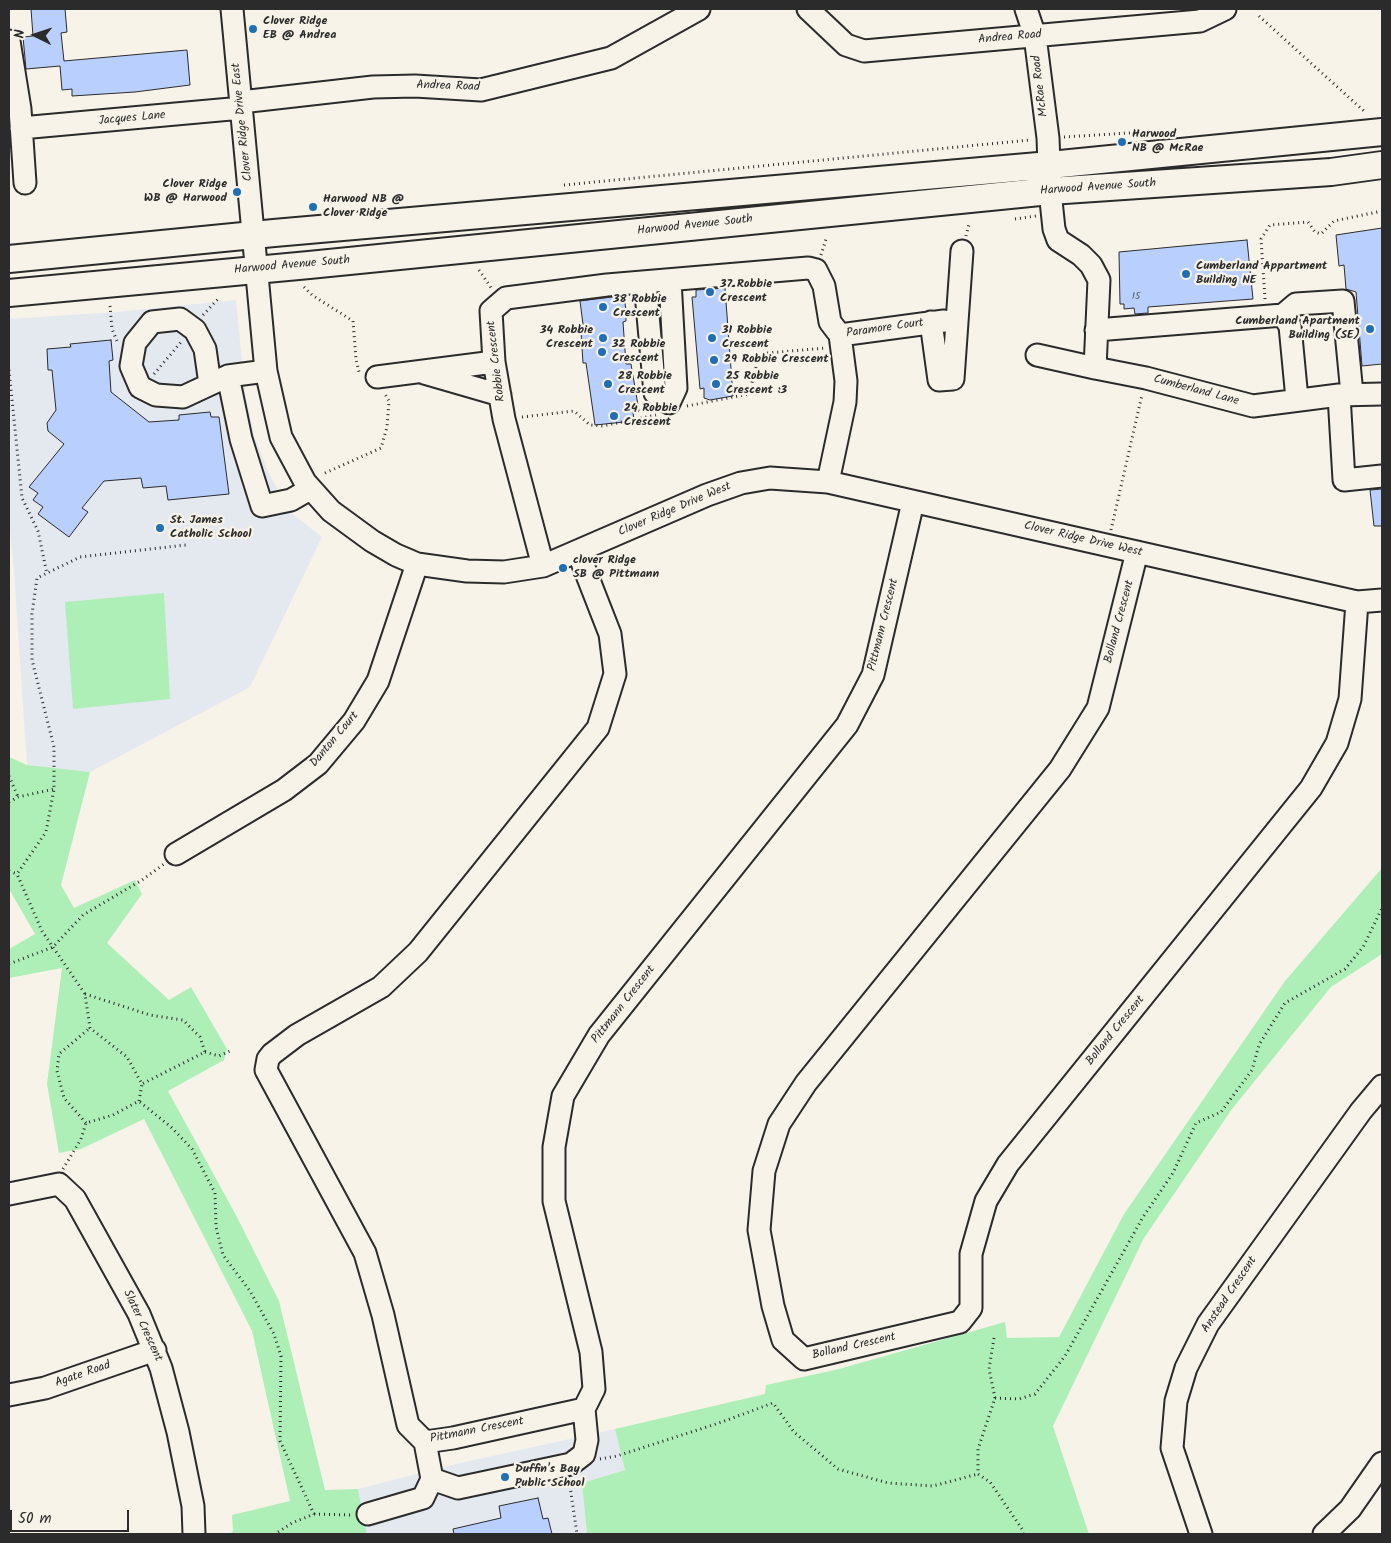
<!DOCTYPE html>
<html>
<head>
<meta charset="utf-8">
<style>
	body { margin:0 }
	#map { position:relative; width:1391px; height:1543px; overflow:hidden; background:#f7f3e8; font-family:Kalam,sans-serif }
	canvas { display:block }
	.frame { position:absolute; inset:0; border:10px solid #2b2b2b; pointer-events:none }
	.north { position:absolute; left:10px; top:10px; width:50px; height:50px; -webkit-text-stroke:4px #f7f3e8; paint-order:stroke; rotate:274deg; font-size:14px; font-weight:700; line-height:20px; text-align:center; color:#2b2b2b }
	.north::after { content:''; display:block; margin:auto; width:18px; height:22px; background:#2b2b2b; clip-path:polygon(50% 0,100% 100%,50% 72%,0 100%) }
	.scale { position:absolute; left:10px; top:1510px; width:119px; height:22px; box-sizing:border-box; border:2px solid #2b2b2b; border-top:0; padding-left:6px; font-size:15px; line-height:18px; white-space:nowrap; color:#2b2b2b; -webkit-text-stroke:4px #f7f3e8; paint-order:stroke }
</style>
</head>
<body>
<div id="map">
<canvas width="1391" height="1543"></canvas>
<div class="frame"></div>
<div class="north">N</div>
<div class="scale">50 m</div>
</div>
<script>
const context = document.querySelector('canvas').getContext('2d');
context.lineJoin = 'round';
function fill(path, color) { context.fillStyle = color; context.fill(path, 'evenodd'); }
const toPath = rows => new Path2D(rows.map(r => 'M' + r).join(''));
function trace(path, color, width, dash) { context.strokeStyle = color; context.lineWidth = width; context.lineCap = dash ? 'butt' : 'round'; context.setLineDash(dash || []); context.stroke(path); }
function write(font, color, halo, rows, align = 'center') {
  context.font = font + ' Kalam,sans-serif'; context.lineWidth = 4.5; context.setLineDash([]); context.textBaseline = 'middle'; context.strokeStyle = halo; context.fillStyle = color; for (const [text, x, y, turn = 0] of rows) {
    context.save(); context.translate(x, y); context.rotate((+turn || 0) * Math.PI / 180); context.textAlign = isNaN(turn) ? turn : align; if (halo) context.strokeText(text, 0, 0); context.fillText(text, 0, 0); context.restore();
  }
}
fill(toPath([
	[236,300,245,392,254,435,268,472,290,512,322,537,250,687,90,772,27,765,14,571,9,519,9,319,116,312],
	[615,1429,625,1470,582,1483,587,1534,367,1534,358,1489,456,1464]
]), '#e4e8ef');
fill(toPath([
	[164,593,170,699,73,709,65,602],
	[9,757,27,765,90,772,61,885,74,908,135,880,142,894,107,943,169,1000,191,987,227,1049,224,1060,168,1091,237,1217,279,1301,325,1490,358,1489,367,1534,230,1534,233,1531,232,1515,290,1501,252,1331,144,1119,81,1149,59,1153,47,1084,62,968,9,978,9,949,35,934,9,889],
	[1382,868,1382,954,1331,987,1232,1109,1144,1238,1053,1426,1089,1534,587,1534,582,1483,625,1470,615,1429,765,1394,766,1385,839,1369,1005,1322,1007,1338,1059,1337,1124,1214,1285,981]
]), '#aeefb8');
const building = toPath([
	[31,9,65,9,67,32,61,33,64,61,187,50,190,85,135,92,72,96,72,89,62,90,60,66,26,69,23,37,33,36,31,9],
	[1382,228,1382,364,1362,366,1356,292,1346,289,1344,265,1339,266,1336,235,1382,228],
	[1247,240,1253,299,1148,307,1148,313,1135,314,1134,308,1124,309,1124,304,1120,304,1119,252,1247,240],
	[725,288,733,396,710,400,704,398,704,388,700,389,692,297,696,297,696,290,725,288],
	[620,296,621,303,625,303,626,311,626,321,623,322,626,364,631,364,639,411,633,412,634,421,595,425,586,363,583,363,581,332,584,332,580,301,620,296],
	[111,340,113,360,109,361,111,392,149,422,179,420,179,415,210,412,211,417,219,417,229,494,168,500,166,486,143,488,141,478,104,481,82,508,88,512,69,537,38,514,43,507,33,500,38,493,29,487,64,444,48,431,47,423,56,410,52,370,48,370,47,349,71,347,70,344,111,340],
	[1382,489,1382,526,1374,526,1370,490,1382,489],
	[538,1498,543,1519,548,1518,552,1534,454,1534,453,1529,501,1518,499,1506,538,1498]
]);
fill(building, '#b9d0ff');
trace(building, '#2b2b2b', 1);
const minor = toPath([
	[232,9,266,371,281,437,305,482,331,511,372,541,396,555,417,564,467,571,504,572,543,566,707,495,741,483,770,478,828,482,1357,602,1382,600],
	[808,9,846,45,864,51,1200,21,1225,9],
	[1026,9,1035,36,1048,138,1050,191,1054,229,1058,240,1081,255,1091,265,1099,280,1095,368,1146,378,1253,406,1339,395,1382,394],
	[9,41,20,109,25,183],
	[241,102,373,87,415,86,481,90,611,58,699,9],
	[21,128,242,108],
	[645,282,655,393,669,403,676,388,670,280],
	[1283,315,1290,326,1297,399],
	[931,322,939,380,953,379,962,251],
	[1096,330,1283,315,1296,304,1343,301,1352,394],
	[840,335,944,321],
	[1037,355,1095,368],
	[424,373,500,395],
	[228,376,241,439,262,506,291,500,310,489],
	[377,377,494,362],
	[210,384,205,349,195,330,180,319,152,322,135,343,131,366,140,387,156,395,183,397,228,376,266,371],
	[1339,395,1344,480,1382,476],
	[578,552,610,634,615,674,598,728,418,952,381,987,297,1035,272,1054,268,1059,266,1070,365,1253,383,1315,408,1425,425,1442,453,1438,584,1409,594,1389,591,1352,554,1201,554,1147,563,1096,599,1035,847,725,873,675,913,502],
	[1137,552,1098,708,1060,769,806,1083,779,1124,764,1171,759,1230,773,1306,783,1340,804,1359,960,1322,971,1308,971,1254,986,1201,1008,1164,1311,788,1337,743,1350,699,1357,602],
	[543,566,504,419,494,362,491,311,506,298,607,285,808,268,816,270,824,286,830,322,840,335,846,381,845,402,828,482],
	[176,854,284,790,318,764,354,721,378,681,417,564],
	[9,1194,59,1184,75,1199,139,1314,161,1368,178,1432,193,1506,194,1534],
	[9,1395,45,1388,155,1350],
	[432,1479,458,1488,571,1464,584,1454,587,1440,584,1409],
	[368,1514,423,1498,432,1479,425,1442],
	[1201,1534,1172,1448,1176,1401,1186,1368,1208,1324,1361,1111,1382,1086],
	[1324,1534,1350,1509,1382,1463]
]);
const major = toPath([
	[9,259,274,233,1050,165,1382,132],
	[9,293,309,265,1050,191,1331,172,1382,165]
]);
trace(minor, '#2b2b2b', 25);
trace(major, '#2b2b2b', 30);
trace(toPath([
	[1259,16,1365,112],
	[1064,137,1160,131],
	[564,185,1030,140],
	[1015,219,1036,216],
	[966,236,969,224],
	[821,255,827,236],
	[479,270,492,289],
	[304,287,312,295,353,321,356,359,359,372],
	[1265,299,1261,239,1270,225,1308,222,1315,232,1321,234,1334,221,1382,211],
	[110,306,112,329,117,341],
	[203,315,220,297],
	[9,370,22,498,38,531,47,574],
	[154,374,182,341],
	[687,406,749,394,758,360,767,353,826,348],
	[522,417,574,411,590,425,603,426,656,415],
	[325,473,381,448,387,427,389,401,385,394],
	[1111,530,1142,395],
	[9,776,18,797],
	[9,802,18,797,54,789],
	[9,871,17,874],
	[9,964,53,947,83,915,142,880,164,864],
	[85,994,150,1015,183,1020,200,1037,205,1052,142,1084],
	[205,1052,219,1056,230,1051],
	[139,1101,142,1084,127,1057,90,1028,85,994,42,931,17,874,46,832,54,789,54,747,32,660,32,614,37,578,80,557,186,545],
	[140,1102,171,1127,192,1149,215,1193,216,1227,223,1255,250,1291,274,1334,281,1356,280,1441,314,1514,292,1523,275,1534],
	[86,1123,64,1098,57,1071,59,1054,90,1028],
	[63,1169,81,1139,86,1123,113,1115,139,1101],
	[994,1338,989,1369,995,1398,978,1449,978,1474,990,1482,1022,1529,1023,1534],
	[995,1398,1019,1399,1035,1394,1065,1356,1143,1217,1173,1173,1196,1123,1221,1112,1252,1070,1259,1045,1285,1003,1345,969,1363,947,1382,908],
	[600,1459,617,1456,719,1423,773,1403,794,1432,838,1469,888,1483,933,1486,978,1474],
	[570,1486,577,1534],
	[314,1514,351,1515]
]), '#2b2b2b', 3, [1, 4]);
trace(minor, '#f7f3e8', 21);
trace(major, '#f7f3e8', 26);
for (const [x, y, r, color] of [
	[253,29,5,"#1f6fb2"],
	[1122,142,5,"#1f6fb2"],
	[237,192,5,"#1f6fb2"],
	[313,207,5,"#1f6fb2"],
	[1186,274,5,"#1f6fb2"],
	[710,292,5,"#1f6fb2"],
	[603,307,5,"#1f6fb2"],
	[1370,329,5,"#1f6fb2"],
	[603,338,5,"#1f6fb2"],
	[712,338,5,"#1f6fb2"],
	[602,352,5,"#1f6fb2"],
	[714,360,5,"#1f6fb2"],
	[608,384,5,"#1f6fb2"],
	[716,384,5,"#1f6fb2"],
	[614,416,5,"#1f6fb2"],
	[160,528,5,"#1f6fb2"],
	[563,568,5,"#1f6fb2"],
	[505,1477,5,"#1f6fb2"]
]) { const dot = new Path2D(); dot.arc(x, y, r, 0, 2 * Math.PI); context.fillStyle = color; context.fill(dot); trace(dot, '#f7f3e8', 2); }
write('10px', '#4e5460', null, [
	["15",1136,297]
]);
write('bold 12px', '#2b2b2b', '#f7f3e8', [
	["Clover Ridge",263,22],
	["EB @ Andrea",263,36],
	["Harwood",1132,135],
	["NB @ McRae",1132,149],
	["Clover Ridge",227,185,"right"],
	["WB @ Harwood",227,199,"right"],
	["Harwood NB @",323,200],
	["Clover Ridge",323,214],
	["Cumberland Appartment",1196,267],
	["Building NE",1196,281],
	["37 Robbie",720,285],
	["Crescent",720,299],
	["38 Robbie",613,300],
	["Crescent",613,314],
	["Cumberland Apartment",1360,322,"right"],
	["Building (SE)",1360,336,"right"],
	["34 Robbie",593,331,"right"],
	["Crescent",593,345,"right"],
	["31 Robbie",722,331],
	["Crescent",722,345],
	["32 Robbie",612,345],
	["Crescent",612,359],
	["29 Robbie Crescent",724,360],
	["28 Robbie",618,377],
	["Crescent",618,391],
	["25 Robbie",726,377],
	["Crescent :3",726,391],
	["24 Robbie",624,409],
	["Crescent",624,423],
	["St. James",170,521],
	["Catholic School",170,535],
	["clover Ridge",573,561],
	["SB @ Pittmann",573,575],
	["Duffin's Bay",515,1470],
	["Public School",515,1484]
], 'left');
write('12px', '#2b2b2b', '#f7f3e8', [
	["Andrea Road",1010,38,-5],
	["McRae Road",1041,86,-97],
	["Andrea Road",448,87,2],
	["Jacques Lane",132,119,-5],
	["Clover Ridge Drive East",243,122,-96],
	["Harwood Avenue South",1098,188,-4],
	["Harwood Avenue South",695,226,-6],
	["Harwood Avenue South",292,266,-5],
	["Paramore Court",885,329,-8],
	["Robbie Crescent",497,361,-97],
	["Cumberland Lane",1196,391,15],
	["Clover Ridge Drive West",675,510,-23],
	["Clover Ridge Drive West",1083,540,13],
	["Bolland Crescent",1120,622,-75],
	["Pittmann Crescent",884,625,-76],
	["Danton Court",335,740,-50],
	["Pittmann Crescent",624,1005,-52],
	["Bolland Crescent",1116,1031,-51],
	["Anstead Crescent",1230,1295,-56],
	["Slater Crescent",142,1326,65],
	["Bolland Crescent",854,1347,-13],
	["Agate Road",83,1375,-19],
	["Pittmann Crescent",477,1431,-11]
]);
</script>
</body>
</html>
